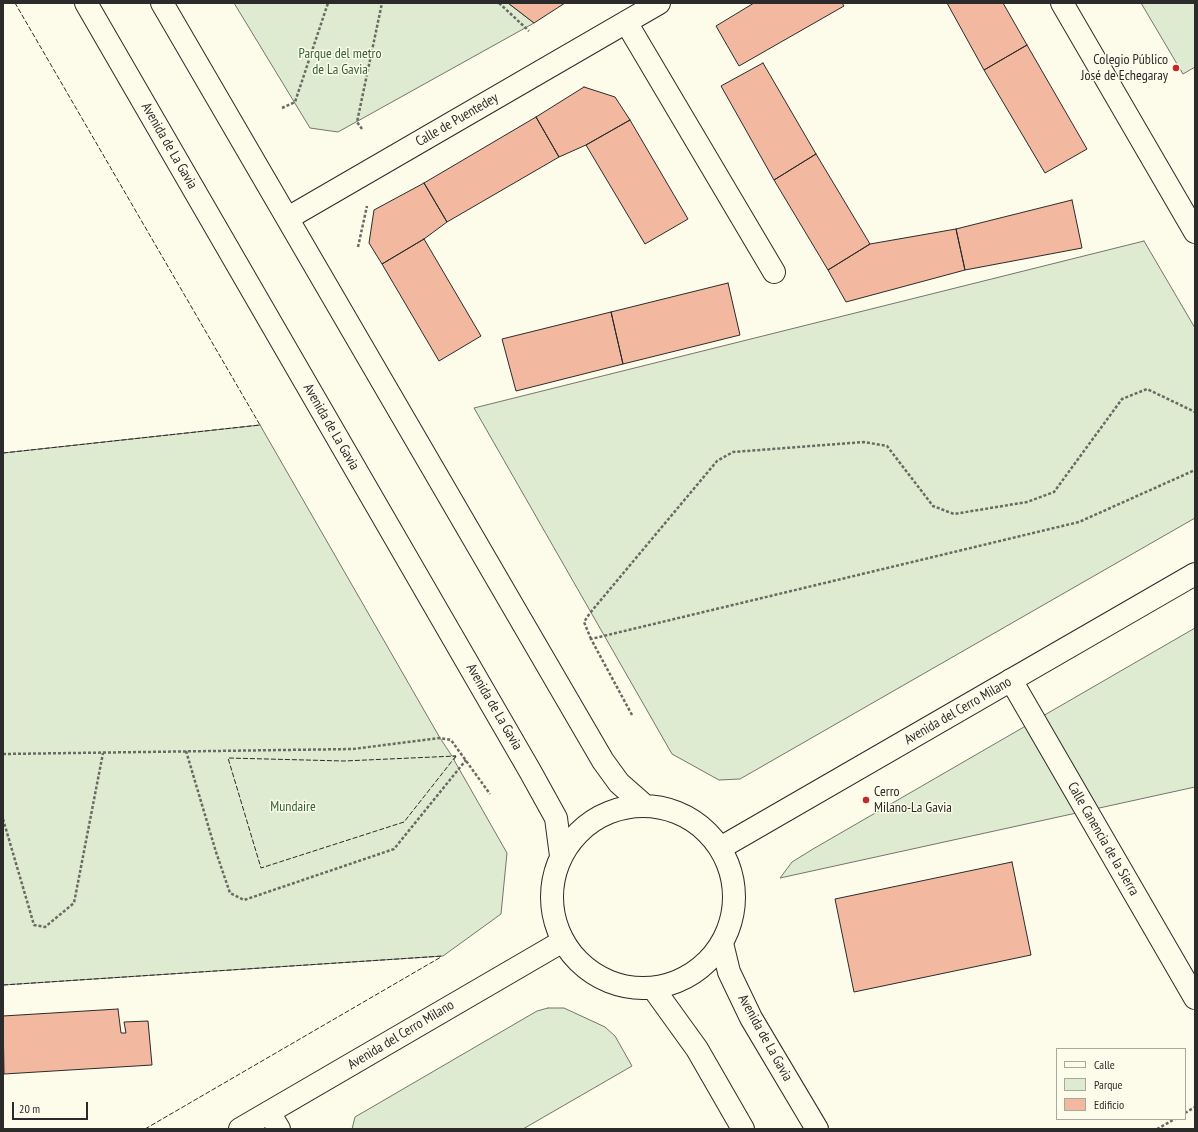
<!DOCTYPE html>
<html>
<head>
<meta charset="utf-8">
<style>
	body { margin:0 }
	#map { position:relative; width:1198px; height:1132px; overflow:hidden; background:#fdfbea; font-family:"PT Sans Narrow",sans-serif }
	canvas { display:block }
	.frame { position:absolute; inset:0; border:4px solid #2b2b2b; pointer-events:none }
	.legend { position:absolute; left:1056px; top:1048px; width:130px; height:72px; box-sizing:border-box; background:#fdfbea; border:1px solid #a9a89e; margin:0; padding:5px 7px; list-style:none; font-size:12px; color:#2b2b2b }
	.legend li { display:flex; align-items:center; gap:8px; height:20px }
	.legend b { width:20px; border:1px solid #a9a89e }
	.scale { position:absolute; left:12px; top:1102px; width:76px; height:18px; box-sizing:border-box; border:2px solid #2b2b2b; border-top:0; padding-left:5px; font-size:12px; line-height:14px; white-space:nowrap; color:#2b2b2b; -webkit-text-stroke:3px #fdfbea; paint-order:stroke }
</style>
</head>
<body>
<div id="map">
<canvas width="1198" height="1132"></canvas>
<div class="frame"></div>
<ul class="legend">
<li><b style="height:5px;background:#fdfbea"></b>Calle</li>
<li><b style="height:11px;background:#deebd1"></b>Parque</li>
<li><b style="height:11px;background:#f2b8a0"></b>Edificio</li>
</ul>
<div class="scale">20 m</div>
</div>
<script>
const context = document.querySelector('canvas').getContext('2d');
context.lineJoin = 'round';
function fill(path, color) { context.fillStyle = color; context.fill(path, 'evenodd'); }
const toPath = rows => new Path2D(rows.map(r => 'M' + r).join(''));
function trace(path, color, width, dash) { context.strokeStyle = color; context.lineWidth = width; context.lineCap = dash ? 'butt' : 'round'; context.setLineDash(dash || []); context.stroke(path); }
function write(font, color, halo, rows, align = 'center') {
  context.font = font + ' "PT Sans Narrow",sans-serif'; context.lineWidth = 3; context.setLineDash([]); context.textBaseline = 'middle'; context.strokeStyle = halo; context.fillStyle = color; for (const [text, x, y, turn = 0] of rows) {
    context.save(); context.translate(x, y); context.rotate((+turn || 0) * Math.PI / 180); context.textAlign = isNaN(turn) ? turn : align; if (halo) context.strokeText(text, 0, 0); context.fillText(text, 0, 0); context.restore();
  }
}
const green = toPath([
	[234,3,508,3,534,23,338,132,310,128,234,3],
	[1141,3,1195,3,1195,67,1183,74,1141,3],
	[1144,241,1195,328,1195,518,740,779,719,780,672,754,474,408,1144,241],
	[260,425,440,738,452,756,456,756,454,760,507,853,501,914,443,956,3,985,3,453,260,425],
	[1195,628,1195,787,780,878,792,862,813,849,1195,628],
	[548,1008,564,1008,605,1027,615,1036,632,1066,523,1129,352,1129,355,1117,537,1011,548,1008]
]);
fill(green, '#deebd1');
trace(green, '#74746e', 1);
const building = toPath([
	[508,3,565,3,534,23,508,3],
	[754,3,842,3,844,6,739,66,716,26,754,3],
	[947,3,1003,3,1027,45,984,70,947,3],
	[1027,45,1087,149,1045,173,984,70,1027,45],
	[763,63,816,154,774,180,721,86,763,63],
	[584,87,615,97,630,120,586,145,559,157,536,117,584,87],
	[536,117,559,157,447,222,424,183,536,117],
	[630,120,688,219,645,244,586,145,630,120],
	[816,154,870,244,828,270,774,180,816,154],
	[424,183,447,222,424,239,382,264,369,243,374,210,424,183],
	[1072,200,1082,248,965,270,956,229,1072,200],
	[956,229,965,270,846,302,828,270,870,244,956,229],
	[424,239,481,336,439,361,382,264,424,239],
	[728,283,740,335,623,364,611,312,728,283],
	[611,312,623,364,516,391,502,339,611,312],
	[1012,862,1031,955,854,992,835,899,1012,862],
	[118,1009,121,1033,126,1033,124,1022,148,1021,152,1065,4,1074,3,1016,118,1009]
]);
fill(building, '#f2b8a0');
trace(building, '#2b2b2b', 1);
const minor = toPath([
	[1062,3,1195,232],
	[626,22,774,272],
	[288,218,659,3],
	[1011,680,1195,998],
	[269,1112,279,1129],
	[240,1129,563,941]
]);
const major = toPath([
	[86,3,530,771,556,818,561,856],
	[162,3,603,761,619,783,644,805],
	'552 897a91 91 0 1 1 182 0a91 91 0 1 1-182 0Z',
	[722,847,1195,574],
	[722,943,729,972,751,1018,817,1129],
	[653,988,697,1049,743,1129]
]);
trace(minor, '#2b2b2b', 24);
trace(major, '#2b2b2b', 24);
trace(toPath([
	[499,3,529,31],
	[282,108,295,102,328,3],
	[362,129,357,122,382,3],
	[358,247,367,206],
	[591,639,584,622,590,613,717,461,733,452,864,442,887,446,933,506,954,514,1027,502,1054,492,1122,399,1147,389,1195,412],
	[632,715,591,639,1079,522,1195,470],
	[186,751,216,852,230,893,244,900,394,849,466,760],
	[3,754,353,749,440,738,451,740,490,794],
	[3,819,34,925,45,927,74,903,103,753],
	[734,911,736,923],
	[616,985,630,997],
	[1185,1113,1195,1107],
	[1157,1129,1175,1119]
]), '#6a6964', 2.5, [3, 2]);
trace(minor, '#fdfbea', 22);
trace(major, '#fdfbea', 22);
trace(toPath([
	[3,453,260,425,15,3],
	[456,756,404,822,261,868,228,758,344,761,456,756],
	[3,985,443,956],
	[145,1129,441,957]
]), '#2b2b2b', 1, [5, 2]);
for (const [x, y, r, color] of [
	[1176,68,4,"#c62828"],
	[866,800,4,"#c62828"]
]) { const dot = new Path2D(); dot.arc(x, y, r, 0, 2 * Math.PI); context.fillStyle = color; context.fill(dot); trace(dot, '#fdfbea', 1.5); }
write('14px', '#34623c', '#fdfbea', [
	["Parque del metro",340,54],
	["de La Gavia",340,70],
	["Mundaire",293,807]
]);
write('14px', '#2b2b2b', '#fdfbea', [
	["Colegio Público",1168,60],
	["José de Echegaray",1168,76],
	["Cerro",874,792,"left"],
	["Milano-La Gavia",874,808,"left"]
], 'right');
write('14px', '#2b2b2b', '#fdfbea', [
	["Calle de Puentedey",457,120,-30],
	["Avenida de La Gavia",169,146,60],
	["Avenida de La Gavia",331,427,60],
	["Avenida de La Gavia",494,707,60],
	["Avenida del Cerro Milano",958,711,-30],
	["Calle Canencia de la Sierra",1103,839,60],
	["Avenida del Cerro Milano",401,1035,-31],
	["Avenida de La Gavia",765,1038,61]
]);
</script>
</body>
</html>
